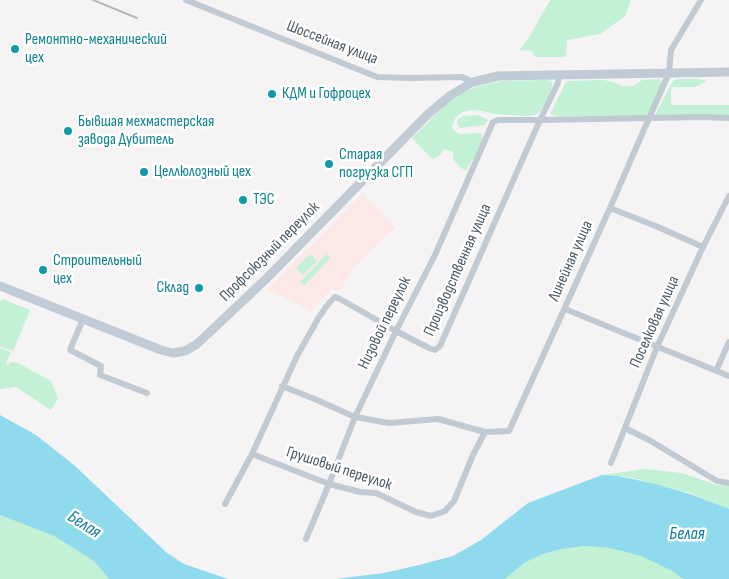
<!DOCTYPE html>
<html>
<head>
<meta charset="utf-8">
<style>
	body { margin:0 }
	canvas { display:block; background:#f5f3f3 }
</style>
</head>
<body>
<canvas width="729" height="579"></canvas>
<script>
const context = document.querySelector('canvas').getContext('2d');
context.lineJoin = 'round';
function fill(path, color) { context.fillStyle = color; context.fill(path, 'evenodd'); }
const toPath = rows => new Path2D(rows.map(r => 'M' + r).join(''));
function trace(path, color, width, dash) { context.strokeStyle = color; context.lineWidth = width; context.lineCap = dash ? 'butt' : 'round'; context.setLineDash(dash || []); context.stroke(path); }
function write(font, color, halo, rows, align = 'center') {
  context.font = font + ' "Sofia Sans Condensed",sans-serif'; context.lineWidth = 5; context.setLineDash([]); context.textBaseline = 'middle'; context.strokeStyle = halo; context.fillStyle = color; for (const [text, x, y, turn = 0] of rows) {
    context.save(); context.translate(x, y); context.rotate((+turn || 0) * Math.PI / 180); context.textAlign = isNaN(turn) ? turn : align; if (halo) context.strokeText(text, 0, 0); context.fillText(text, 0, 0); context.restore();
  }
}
fill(toPath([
	[363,193,395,228,359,262,351,272,339,292,332,288,311,311,267,289]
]), '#fce8e6');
fill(toPath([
	[550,0,631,0,625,16,600,34,567,40,566,57,535,57,532,51,519,50,527,41],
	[659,79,661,81,663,84,648,113,645,116,555,116,550,114,566,82,569,81,604,80,616,83,622,86,631,86,635,85,642,80],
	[679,79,699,79,707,81,695,87,671,87,671,105,729,105,729,116,655,115,671,84,674,80],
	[547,80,552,81,553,84,551,91,540,112,535,115,527,116,494,114,483,111,472,110,462,112,456,117,452,126,453,130,459,134,480,133,482,134,482,139,478,151,466,170,461,168,453,159,453,152,444,149,439,156,432,159,412,138,446,104,460,94,476,87,500,81],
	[478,115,488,120,485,125,460,128,457,124,458,119,464,116],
	[310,254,317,261,303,275,296,268],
	[328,254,330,258,304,286,300,282,324,257],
	[2,299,30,310,13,351,0,346,0,303],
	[0,348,11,352,6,364,9,365,10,362,18,363,51,381,58,398,51,410,16,387,0,389],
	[645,469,682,473,716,485,729,486,729,510,693,494,657,485,633,478,617,476,602,475],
	[0,515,54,536,94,561,109,579,0,579],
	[584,546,610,548,641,556,672,571,683,579,505,579,524,563,543,554,562,549]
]), '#c3f1d5');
fill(toPath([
	[0,415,36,435,74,465,167,553,184,564,228,579,109,579,94,561,54,536,0,515],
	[602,475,617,476,633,479,659,485,693,495,729,509,729,579,683,579,672,571,641,556,610,548,584,546,562,549,543,554,524,563,505,579,335,579,384,573,419,565,453,556,481,540,528,503]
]), '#90daee');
trace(toPath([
	[186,0,377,77,408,78,462,77,473,82],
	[610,208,658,227,703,247],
	[565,309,729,376],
	[83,319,70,350,101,366,100,375,147,393],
	[716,371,729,342],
	[282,386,317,400,355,417,389,423,438,419,485,432,509,431,610,208,649,118,669,73,671,50,701,0],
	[625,428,649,440,717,481,729,483],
	[252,454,329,484,360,492,376,493,416,512,431,516,445,511,454,501,473,455,485,432],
	[611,463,657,347,703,247,729,196],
	[225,504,252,454,297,356,319,317,329,303,335,297,340,299,396,331,429,348,435,350,440,346,540,120,557,85,560,75],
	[306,539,329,484,355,417,396,331,435,255,493,122,498,120,540,120,702,117,729,118]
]), '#c1cad2', 6);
trace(toPath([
	[0,286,161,350,173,353,185,351,197,344,266,279,427,115,451,95,473,82,498,76,729,72]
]), '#c1cbd6', 9);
trace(toPath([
	[93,0,137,18]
]), '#b5b8bd', 2);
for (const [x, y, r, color] of [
	[15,49,5,"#0f9aa8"],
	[272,94,5,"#0f9aa8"],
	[68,131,5,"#0f9aa8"],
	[329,164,5,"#0f9aa8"],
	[144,172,5,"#0f9aa8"],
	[243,200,5,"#0f9aa8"],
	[43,270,5,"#0f9aa8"],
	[199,288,5,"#0f9aa8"]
]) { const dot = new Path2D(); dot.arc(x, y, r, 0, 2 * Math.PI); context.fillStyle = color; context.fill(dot); trace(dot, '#fff', 2); }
write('16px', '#0d838f', '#fff', [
	["Ремонтно-механический",25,40],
	["цех",25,58],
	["КДМ и Гофроцех",282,94],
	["Бывшая мехмастерская",78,122],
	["завода Дубитель",78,140],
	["Старая",339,155],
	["погрузка СГП",339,173],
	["Целлюлозный цех",154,172],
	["ТЭС",253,200],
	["Строительный",53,261],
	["цех",53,279],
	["Склад",189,288,"right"]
], 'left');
write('16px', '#4a5661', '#fff', [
	["Шоссейная улица",332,43,21],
	["Профсоюзный переулок",270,252,-45],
	["Линейная улица",571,261,-66],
	["Производственная улица",458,270,-66],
	["Поселковая улица",655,322,-66],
	["Низовой переулок",385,323,-64],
	["Грушовый переулок",339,469,18]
]);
write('italic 18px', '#0c7c9b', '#fff', [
	["Белая",84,525,33],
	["Белая",687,534]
]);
</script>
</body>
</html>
